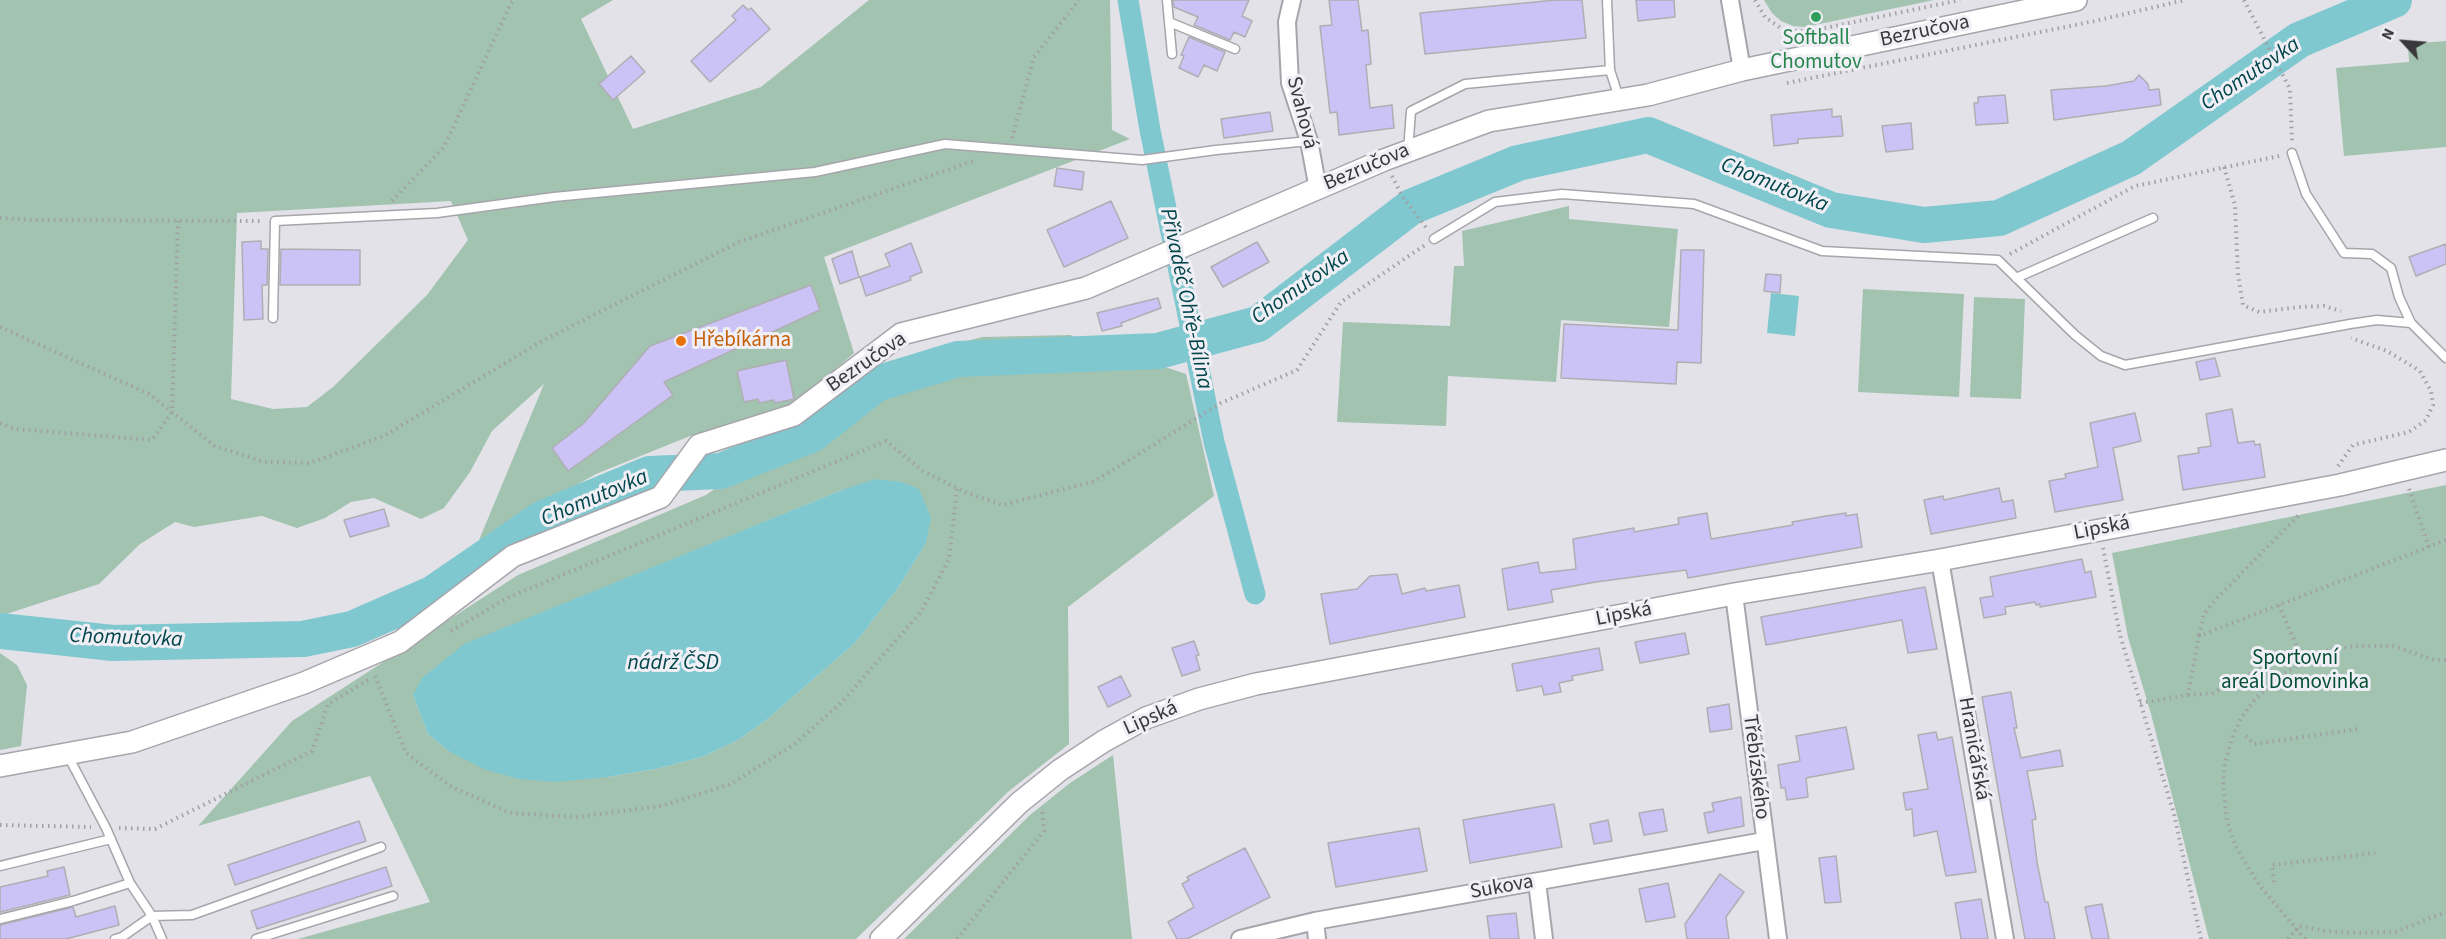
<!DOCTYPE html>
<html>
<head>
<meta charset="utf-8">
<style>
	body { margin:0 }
	#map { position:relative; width:2446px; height:939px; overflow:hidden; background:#e3e2e8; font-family:"Source Sans 3",sans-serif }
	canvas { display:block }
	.north { position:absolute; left:2374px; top:12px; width:60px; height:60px; -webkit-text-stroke:4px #f0eff5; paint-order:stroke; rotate:296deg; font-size:16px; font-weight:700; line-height:24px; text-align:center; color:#39383b }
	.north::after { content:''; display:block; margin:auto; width:21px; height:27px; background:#39383b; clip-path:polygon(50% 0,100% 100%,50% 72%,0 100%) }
</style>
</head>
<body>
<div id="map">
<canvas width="2446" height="939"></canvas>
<div class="north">N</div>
</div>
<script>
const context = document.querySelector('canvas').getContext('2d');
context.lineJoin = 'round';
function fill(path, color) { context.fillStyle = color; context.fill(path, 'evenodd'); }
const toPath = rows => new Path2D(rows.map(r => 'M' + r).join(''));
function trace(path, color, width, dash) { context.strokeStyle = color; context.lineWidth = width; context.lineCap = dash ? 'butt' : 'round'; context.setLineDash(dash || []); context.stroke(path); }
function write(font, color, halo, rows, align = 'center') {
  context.font = font + ' "Source Sans 3",sans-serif'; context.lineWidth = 6; context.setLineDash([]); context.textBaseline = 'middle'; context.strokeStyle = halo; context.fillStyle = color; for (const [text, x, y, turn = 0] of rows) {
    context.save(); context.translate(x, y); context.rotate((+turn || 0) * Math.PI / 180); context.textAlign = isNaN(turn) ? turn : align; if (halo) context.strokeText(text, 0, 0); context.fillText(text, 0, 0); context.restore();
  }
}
fill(toPath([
	[0,0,613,0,581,19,633,129,761,87,869,0,1110,0,1112,130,1130,139,824,257,854,353,791,408,690,436,596,474,479,540,544,384,492,431,470,472,444,508,421,519,374,498,351,502,325,518,297,528,262,516,194,527,175,522,140,544,99,584,0,616],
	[451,201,468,240,427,295,333,387,307,407,273,409,231,399,237,213],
	[1764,0,1934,0,1805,27,1793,26,1781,21,1772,13],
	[2446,41,2446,147,2344,156,2336,68,2409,62,2408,44],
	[1569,206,1569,219,1678,229,1669,327,1561,320,1556,382,1448,376,1446,426,1337,422,1343,322,1450,326,1454,266,1464,266,1462,231],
	[1863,289,1964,294,1959,397,1858,392],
	[1974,297,2025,299,2021,399,1970,397],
	[1070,335,1186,374,1214,496,1068,607,1069,744,1009,791,856,939,298,939,430,902,370,776,198,826,292,721,518,575,706,495,905,358,982,337],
	[842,490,926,543,898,588,855,643,765,721,738,740,702,757,656,769,607,777,450,752,428,734,413,695,674,559],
	[2446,485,2446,939,2209,939,2151,714,2128,637,2112,553],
	[0,653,17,665,27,685,21,746,0,750],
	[1113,755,1132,939,904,939,1030,815,1070,783]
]), '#a1c3b0');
fill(toPath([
	[1771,293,1799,296,1795,336,1767,333],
	[875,479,902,482,919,489,931,518,926,543,898,588,855,643,765,721,738,740,702,757,656,769,607,777,555,782,519,779,486,770,450,752,428,734,413,695,422,678,464,644,842,490]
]), '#80c8cf');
trace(toPath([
	[1128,0,1150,130,1214,442,1255,594]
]), '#80c8cf', 21);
trace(toPath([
	[0,631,113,643,303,639,352,629,432,594,543,518,649,474,721,471,811,435,876,384,958,359,1158,351,1258,324,1411,207,1518,163,1648,135,1831,210,1924,225,1999,218,2131,158,2299,40,2394,0]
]), '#80c8cf', 36);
const building = toPath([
	[1173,0,1249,0,1242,16,1252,21,1245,37,1234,32,1230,40,1194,25,1198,17,1174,7,1173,0],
	[1329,0,1358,0,1362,31,1368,30,1371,64,1366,65,1370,108,1392,105,1394,128,1339,135,1337,112,1330,113,1320,26,1332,25,1329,0],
	[1556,0,1582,0,1586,38,1425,54,1420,13,1556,0],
	[1636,0,1674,0,1675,17,1638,21,1636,0],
	[743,5,748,10,751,8,770,29,710,82,691,61,736,20,732,16,743,5],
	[1189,37,1225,52,1217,71,1204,65,1198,77,1179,68,1184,56,1181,55,1189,37],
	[631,56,645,72,613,100,599,84,631,56],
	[2139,75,2148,84,2149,90,2159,89,2161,105,2054,120,2051,90,2106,86,2134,81,2139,75],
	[2005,95,2008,123,1976,125,1974,103,1978,103,1978,97,2005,95],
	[1832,109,1832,117,1841,116,1843,136,1798,139,1798,143,1774,146,1771,115,1832,109],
	[1270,112,1273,131,1224,138,1221,119,1270,112],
	[1911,123,1913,149,1886,152,1882,126,1911,123],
	[1057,168,1084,172,1082,190,1054,186,1057,168],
	[1111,201,1128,238,1064,267,1047,230,1111,201],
	[261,241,261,249,268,249,267,285,262,285,263,319,244,320,242,242,261,241],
	[1257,242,1269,262,1223,287,1211,267,1257,242],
	[911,243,922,272,910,277,911,280,866,296,860,277,890,266,885,254,911,243],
	[2446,244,2446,264,2416,276,2409,257,2446,244],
	[281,249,360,250,360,285,280,285,281,249],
	[1681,250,1704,250,1701,363,1677,362,1676,384,1561,378,1564,324,1678,330,1681,250],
	[852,251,859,277,840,284,832,259,852,251],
	[1766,274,1781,275,1780,293,1764,291,1766,274],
	[811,285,820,310,664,382,673,395,568,471,552,448,583,424,650,346,811,285],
	[1158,298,1161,308,1121,323,1122,326,1102,331,1097,313,1158,298],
	[2215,358,2220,376,2200,380,2196,362,2215,358],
	[786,360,794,399,775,403,774,400,759,403,758,399,744,402,737,371,786,360],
	[2232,409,2238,443,2254,441,2255,445,2260,444,2265,477,2183,490,2178,456,2199,453,2198,448,2211,446,2206,414,2232,409],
	[2135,413,2141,441,2113,448,2123,500,2055,512,2049,481,2066,478,2065,474,2098,467,2090,423,2135,413],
	[1999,488,2002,502,2013,500,2016,518,1931,534,1924,500,1943,496,1944,500,1999,488],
	[384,509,389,526,350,537,344,520,384,509],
	[1707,513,1711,539,1793,525,1792,522,1826,516,1846,513,1846,516,1857,514,1862,547,1688,578,1686,570,1596,582,1551,590,1553,602,1508,610,1502,569,1538,562,1540,573,1576,569,1573,539,1634,528,1634,532,1679,524,1678,518,1707,513],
	[2082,559,2085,573,2091,571,2096,597,2040,607,2040,604,2036,605,2035,602,2005,607,2006,614,1984,618,1980,598,1993,596,1990,577,2082,559],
	[1397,574,1402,594,1425,588,1426,591,1459,585,1465,617,1330,644,1321,594,1357,589,1370,576,1397,574],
	[1925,587,1937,649,1908,653,1902,620,1766,645,1761,617,1925,587],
	[1685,633,1689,654,1640,663,1635,642,1685,633],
	[1194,641,1199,655,1196,656,1200,670,1182,676,1172,648,1194,641],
	[1599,648,1603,670,1572,676,1573,680,1559,683,1561,692,1544,695,1542,686,1517,691,1512,664,1599,648],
	[1121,676,1131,696,1108,707,1098,687,1121,676],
	[2011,692,2017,728,2014,728,2021,758,2060,750,2063,766,2027,771,2036,819,2032,820,2037,862,2045,902,2048,902,2055,939,2025,939,2008,846,1982,697,2011,692],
	[1729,704,1732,729,1710,732,1707,708,1729,704],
	[1846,727,1854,769,1806,778,1808,797,1787,800,1785,788,1781,788,1778,765,1800,761,1796,736,1846,727],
	[1936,732,1938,740,1952,737,1976,872,1946,876,1937,831,1914,836,1912,809,1906,810,1903,793,1928,789,1918,735,1936,732],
	[1741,797,1744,826,1708,833,1704,813,1714,811,1712,803,1741,797],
	[1554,804,1562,847,1470,863,1463,820,1554,804],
	[1663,809,1667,831,1644,835,1639,813,1663,809],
	[1608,820,1612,841,1594,844,1590,824,1608,820],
	[359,821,366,841,235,885,228,865,359,821],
	[1419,828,1427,871,1336,887,1328,843,1419,828],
	[1245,848,1270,897,1187,939,1177,939,1168,922,1194,907,1182,884,1189,880,1187,877,1245,848],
	[1836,856,1841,902,1825,903,1819,858,1836,856],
	[64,867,70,895,0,912,0,887,48,876,47,871,64,867],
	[386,867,392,886,257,929,251,911,386,867],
	[1720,874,1744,892,1726,917,1729,939,1687,939,1685,924,1720,874],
	[1668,883,1675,917,1646,922,1639,889,1668,883],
	[1981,899,1988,939,1961,939,1955,903,1981,899],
	[2102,904,2109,939,2092,939,2085,907,2102,904],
	[115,906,119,925,66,939,0,939,0,925,73,907,76,917,115,906],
	[1516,913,1519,939,1490,939,1487,916,1516,913]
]);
fill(building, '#cbc2f6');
trace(building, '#afaeb3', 1.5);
const service = toPath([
	[1167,0,1172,54],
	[1607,0,1610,70],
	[1169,22,1235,49],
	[1408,151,1411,111,1465,84,1610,70,1619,98],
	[2292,153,2306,194,2344,253,2372,254,2391,268,2399,297,2411,323,2446,358],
	[1434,239,1495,202,1562,194,1694,204,1822,251,1998,260,2075,335,2101,356,2125,365,2350,324,2377,320,2411,323],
	[2016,278,2153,218],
	[273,318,275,221,437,213,554,197,815,172,945,144,1142,160,1216,150,1309,141],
	[67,754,106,828,130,883,152,916,162,939],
	[0,866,111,839],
	[0,919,73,901,130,883],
	[115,939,122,937,152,916,192,915,381,847],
	[256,939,393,896]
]);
const minor = toPath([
	[1292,0,1287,22,1290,83,1309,141,1318,189],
	[1730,0,1742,70],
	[1940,560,2005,939],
	[1734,594,1778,939],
	[1537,882,1544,939],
	[1315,921,1317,939],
	[1240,939,1315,921,1764,841]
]);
const tertiary = toPath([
	[0,766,132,742,304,683,400,642,513,556,661,497,699,445,794,415,901,334,1086,288,1384,160,1489,121,1648,95,1742,70,2076,0],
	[881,939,1019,803,1060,770,1104,741,1146,718,1199,699,1256,684,1734,594,1940,560,2340,485,2446,460]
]);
trace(service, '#a6a5ab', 11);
trace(minor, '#a6a5ab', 20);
trace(tertiary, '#a6a5ab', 24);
trace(toPath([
	[1755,0,1765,17,1785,31,1811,31,1960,0],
	[2244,0,2290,89,2292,141],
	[1787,83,2095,21,2185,0],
	[1012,138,1034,57,1079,0],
	[2224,167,2235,205,2238,275,2243,305,2259,312,2299,307,2324,306,2341,311],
	[1392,176,1402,196,1428,230],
	[392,201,444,147,511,3,515,0],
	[0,218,33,220,263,221],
	[2010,254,2135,186,2279,156],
	[0,327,149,394,215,446,264,462,310,463,384,436,542,341,739,242,973,161],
	[0,423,15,429,152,440,172,412,178,221],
	[2338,466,2353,445,2409,432,2426,420,2433,405,2431,391,2420,371,2387,351,2351,338],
	[2409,489,2429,547],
	[2103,548,2120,635,2174,814,2201,939],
	[2279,605,2298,649,2307,659],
	[451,631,507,598,886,441,923,471,967,493,1003,505,1095,481,1221,403,1297,370,1341,302,1425,245],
	[2199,635,2204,614,2217,598,2300,514],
	[375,676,406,753,450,786,510,813,576,817,661,806,731,784,796,743,842,702,921,612,949,559,957,488],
	[2188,695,2213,693,2298,649],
	[2140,703,2188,695,2199,636,2446,540],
	[2246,736,2254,744,2358,729],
	[0,825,91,827],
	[119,828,155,829,312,751,328,704,370,679],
	[2274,882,2272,865,2375,853],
	[957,939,1044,831,1042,809],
	[2288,939,2299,926,2325,931,2357,933,2395,932,2446,912],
	[2305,939,2261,887,2247,866,2235,845,2227,821,2223,784,2225,763,2233,736,2241,718,2256,698,2284,674,2307,659,2328,650,2356,646,2393,646,2435,660,2446,660]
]), '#a09fa3', 4, [1.5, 4.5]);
trace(service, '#fff', 8);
trace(minor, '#fff', 16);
trace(tertiary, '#fff', 21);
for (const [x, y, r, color] of [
	[1816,17,6,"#2e9e5b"],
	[681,341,6,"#e8710a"]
]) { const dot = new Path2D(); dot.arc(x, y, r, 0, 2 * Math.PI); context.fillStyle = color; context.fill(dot); trace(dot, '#f0eff5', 2); }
write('21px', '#39383b', '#f0eff5', [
	["Bezručova",1925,32,-12],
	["Svahová",1301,113,76],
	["Bezručova",1367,168,-23],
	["Bezručova",867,363,-34],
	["Lipská",2102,529,-11],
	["Lipská",1624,615,-11],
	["Lipská",1151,719,-24],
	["Hraničářská",1973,749,80],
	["Třebízského",1755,767,83],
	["Sukova",1502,888,-10]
]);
write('21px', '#27864d', '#f0eff5', [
	["Softball",1816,39],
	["Chomutov",1816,63]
]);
write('21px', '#c56008', '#f0eff5', [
	["Hřebíkárna",693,341]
], 'left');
write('21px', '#045034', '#f0eff5', [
	["Sportovní",2295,659],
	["areál Domovinka",2295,683]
]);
write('italic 22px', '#00464b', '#f0eff5', [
	["Chomutovka",2251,75,-34],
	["Chomutovka",1774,186,22],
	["Chomutovka",1301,288,-35],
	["Přivaděč Ohře-Bílina",1185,299,78],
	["Chomutovka",595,499,-23],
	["Chomutovka",126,639,2],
	["nádrž ČSD",673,664]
]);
</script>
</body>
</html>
